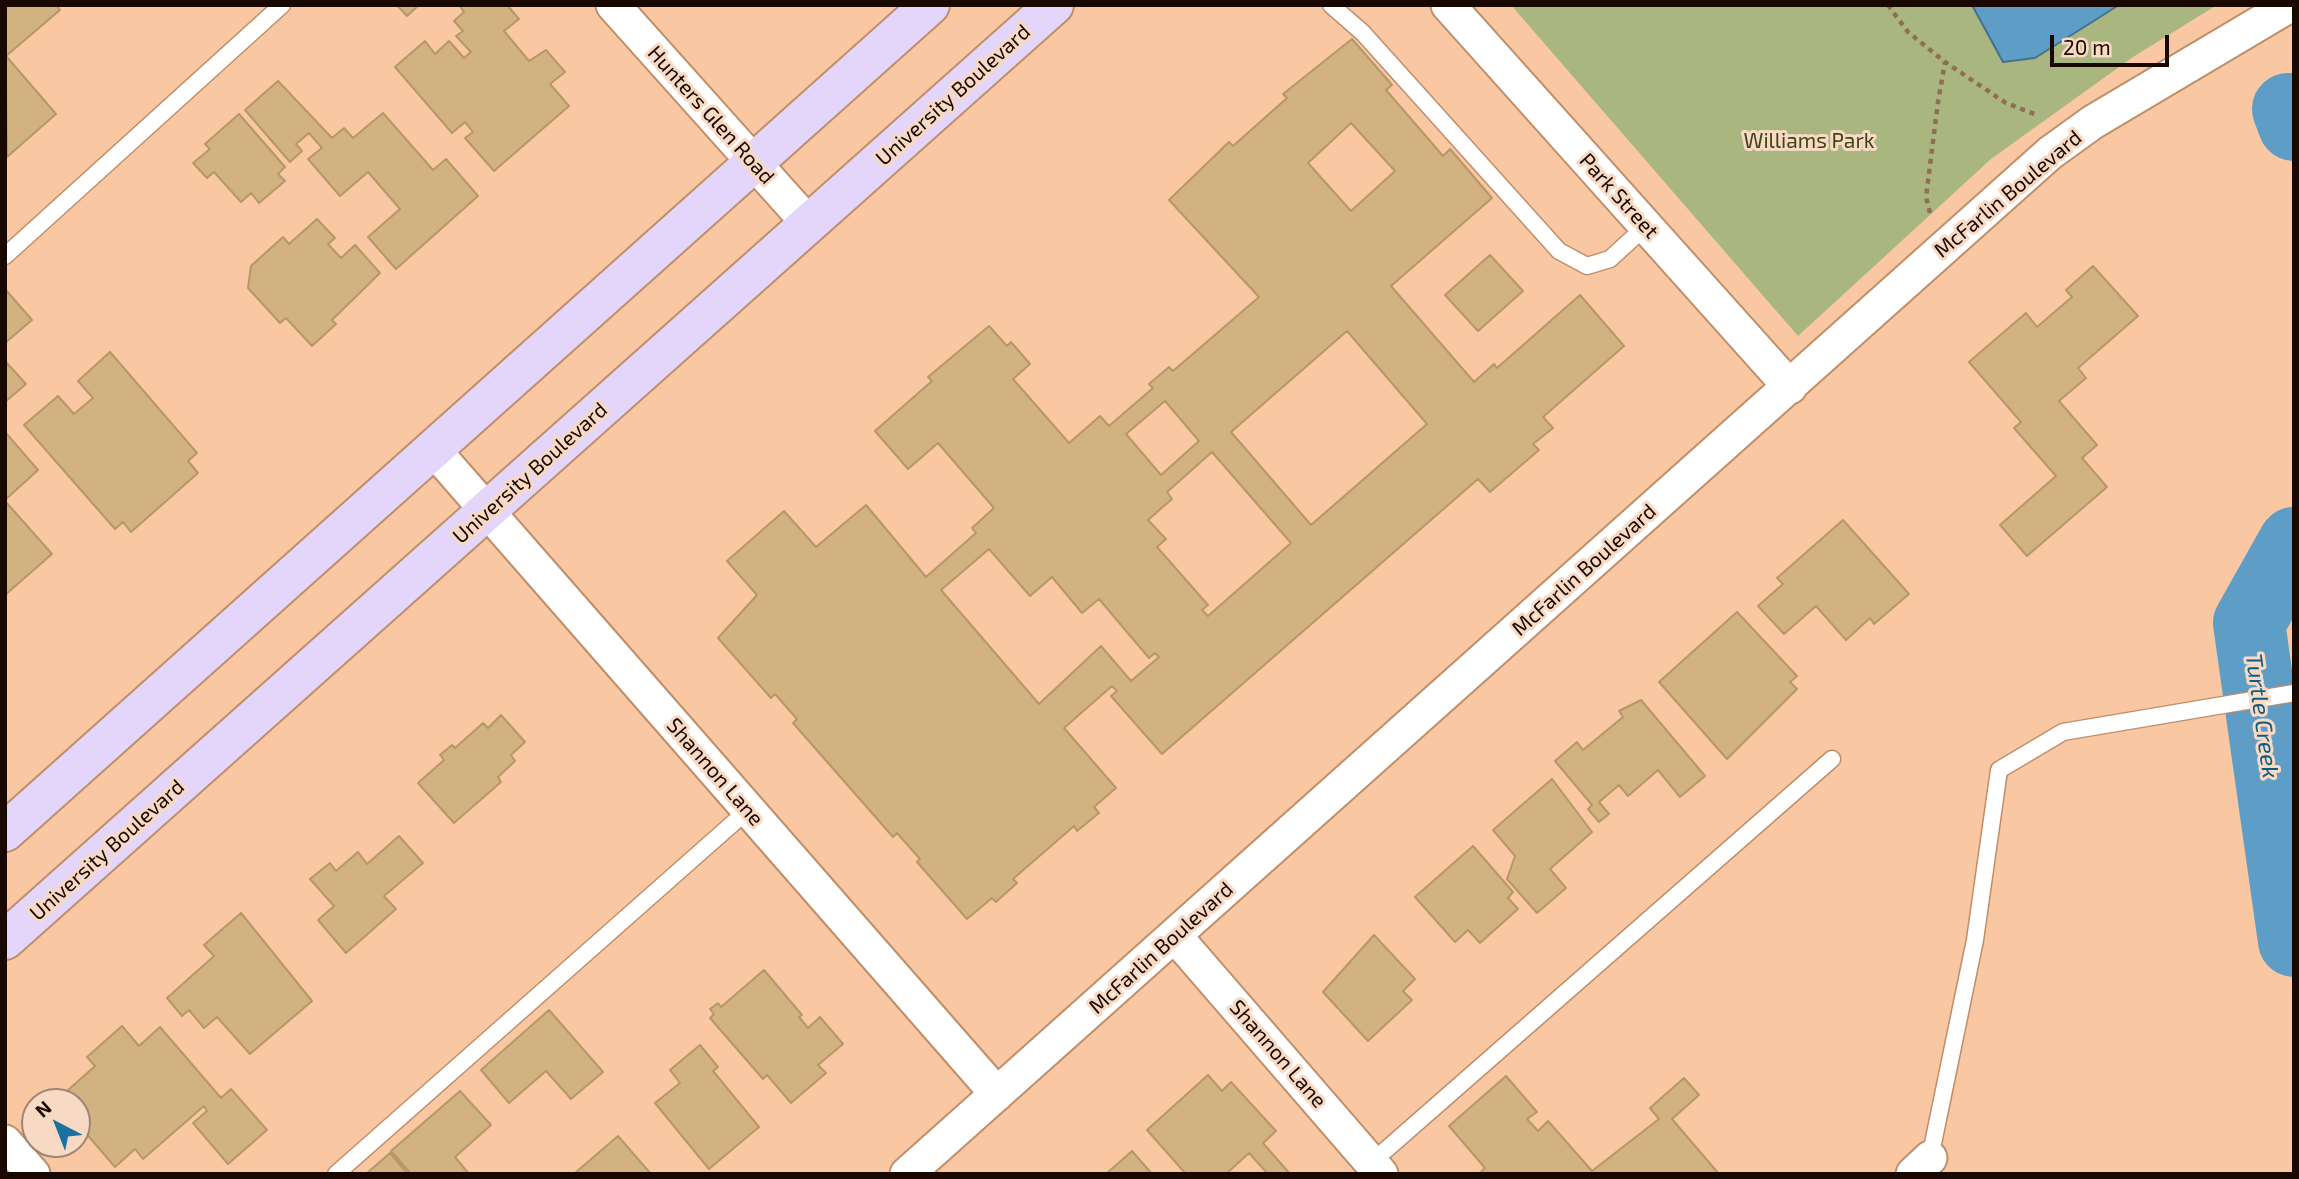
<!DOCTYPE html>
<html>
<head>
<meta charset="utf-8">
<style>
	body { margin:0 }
	#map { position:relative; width:2299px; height:1179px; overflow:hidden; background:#f9c7a2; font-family:"Exo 2",sans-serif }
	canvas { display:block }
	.frame { position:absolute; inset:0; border:7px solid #180800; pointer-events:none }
	.north { position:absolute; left:21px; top:1088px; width:70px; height:70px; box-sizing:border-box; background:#f8d9c3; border:2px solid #9e8575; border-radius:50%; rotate:318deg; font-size:19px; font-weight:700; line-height:28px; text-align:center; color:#180800 }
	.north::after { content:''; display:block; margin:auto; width:24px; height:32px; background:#1872a1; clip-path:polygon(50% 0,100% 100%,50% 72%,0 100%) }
	.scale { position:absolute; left:2050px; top:35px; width:119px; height:32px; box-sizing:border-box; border:4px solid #180800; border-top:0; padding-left:9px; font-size:21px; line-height:24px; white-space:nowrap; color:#180800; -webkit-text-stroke:5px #f8d9c3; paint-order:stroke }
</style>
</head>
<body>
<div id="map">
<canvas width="2299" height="1179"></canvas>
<div class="frame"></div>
<div class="north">N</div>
<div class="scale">20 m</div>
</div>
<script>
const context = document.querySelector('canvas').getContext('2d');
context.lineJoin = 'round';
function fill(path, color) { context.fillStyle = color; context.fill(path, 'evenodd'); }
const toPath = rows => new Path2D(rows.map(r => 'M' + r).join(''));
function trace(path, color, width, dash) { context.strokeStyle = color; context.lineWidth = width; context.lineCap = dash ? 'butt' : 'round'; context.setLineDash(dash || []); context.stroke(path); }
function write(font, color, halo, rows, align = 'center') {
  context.font = font + ' "Exo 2",sans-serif'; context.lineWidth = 6; context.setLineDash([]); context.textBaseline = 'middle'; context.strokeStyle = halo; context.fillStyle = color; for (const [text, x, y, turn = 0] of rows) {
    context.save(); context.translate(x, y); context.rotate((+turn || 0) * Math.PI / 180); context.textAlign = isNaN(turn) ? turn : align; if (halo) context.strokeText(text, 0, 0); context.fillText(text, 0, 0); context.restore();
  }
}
fill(toPath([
	[1511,5,2217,5,2133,57,1991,159,1798,336]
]), '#aab680');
const water = toPath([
	[1972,5,2119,5,2035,58,2003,62,1972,5]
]);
fill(water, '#5d9dc6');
trace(water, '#48708b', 2);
trace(toPath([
	[2288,109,2294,125],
	[2294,543,2249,623,2294,941]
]), '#5d9dc6', 72);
const building = toPath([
	[5,5,56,5,60,10,6,56,56,114,7,157,5,5],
	[397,5,419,5,407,16,397,5],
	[459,5,507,5,519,19,504,31,529,61,546,50,565,72,550,84,569,106,494,171,465,138,473,132,465,122,452,133,395,67,425,41,435,54,449,41,464,58,471,52,456,36,463,31,454,21,464,12,459,5],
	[1352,39,1392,85,1386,90,1443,156,1450,149,1492,198,1391,286,1474,382,1494,364,1497,368,1580,295,1624,346,1543,417,1553,428,1533,444,1539,450,1490,492,1478,479,1162,754,1111,696,1117,691,1112,686,1064,728,1116,788,1094,807,1099,813,1077,831,1074,826,1013,879,1017,883,996,902,992,898,967,919,917,862,920,859,897,833,893,837,793,723,797,719,775,694,771,698,718,638,757,595,727,561,784,511,816,547,866,505,926,577,976,533,972,528,994,508,938,443,908,469,875,431,932,381,928,377,989,326,1007,346,1011,342,1030,364,1013,379,1069,443,1100,416,1109,426,1153,388,1149,384,1169,367,1173,371,1259,297,1169,200,1229,142,1233,146,1287,98,1283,94,1352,39],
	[1351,123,1395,171,1351,211,1308,163,1351,123],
	[1347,331,1427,424,1311,525,1231,432,1347,331],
	[1165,401,1199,441,1161,475,1126,434,1165,401],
	[1212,452,1291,543,1208,616,1202,610,1208,605,1157,547,1166,539,1148,520,1172,499,1167,492,1212,452],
	[989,549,1030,596,1052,577,1082,613,1099,599,1149,658,1155,653,1159,657,1131,681,1101,646,1039,704,941,590,989,549],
	[278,81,332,138,344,128,353,138,383,113,433,170,446,159,478,196,396,269,368,237,400,209,368,172,340,196,308,159,322,148,309,133,296,144,302,151,290,162,245,110,278,81],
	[239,114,285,167,278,174,285,181,259,203,251,193,241,202,214,172,207,178,193,163,210,149,205,144,239,114],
	[317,219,335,238,328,244,341,258,355,245,380,273,332,320,336,324,312,346,286,318,280,323,248,288,251,266,283,237,289,244,317,219],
	[1490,255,1523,291,1478,331,1445,295,1490,255],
	[2093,266,2138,316,2078,368,2086,378,2059,401,2097,445,2082,458,2107,487,2027,556,2000,525,2056,476,2014,428,2021,422,1969,362,2026,313,2037,327,2072,297,2066,290,2093,266],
	[5,289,32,320,5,343,5,289],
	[110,352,197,453,188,461,198,473,131,532,123,522,115,529,24,425,58,396,74,414,93,398,78,381,110,352],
	[5,361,26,384,5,402,5,361],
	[5,432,38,470,5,500,5,432],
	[5,501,52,554,5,595,5,501],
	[1843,520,1909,594,1874,624,1870,618,1846,640,1816,606,1784,634,1758,606,1783,584,1777,578,1843,520],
	[1737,612,1797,676,1790,682,1797,689,1727,759,1659,682,1737,612],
	[1641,700,1705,776,1680,797,1658,770,1628,796,1619,785,1599,802,1609,814,1599,822,1588,809,1592,805,1555,761,1577,742,1583,750,1623,717,1619,711,1641,700],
	[501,715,525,742,511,755,515,761,498,777,501,782,454,823,418,783,444,760,440,755,452,745,455,748,483,723,488,728,501,715],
	[1552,779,1592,832,1550,869,1566,888,1537,913,1507,879,1515,856,1493,830,1552,779],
	[399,836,423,863,384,896,396,909,346,953,318,920,334,906,310,879,330,863,336,871,358,852,367,864,399,836],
	[1473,846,1513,892,1508,898,1518,909,1480,943,1468,930,1455,942,1415,897,1473,846],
	[241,913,312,1001,250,1054,217,1017,204,1028,189,1010,182,1016,167,998,214,956,204,945,241,913],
	[1374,935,1415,979,1403,991,1412,1000,1368,1041,1323,992,1374,935],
	[764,970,802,1015,799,1017,808,1028,820,1017,843,1044,818,1065,826,1073,791,1103,767,1075,763,1079,710,1018,714,1014,710,1009,718,1003,721,1007,764,970],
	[549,1010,603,1072,571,1099,546,1071,509,1103,481,1070,549,1010],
	[122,1026,139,1046,160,1027,221,1098,231,1089,267,1130,228,1164,193,1123,207,1111,204,1106,143,1159,135,1149,115,1167,77,1123,77,1102,59,1102,57,1100,95,1066,87,1057,122,1026],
	[700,1045,718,1067,713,1071,759,1127,709,1169,655,1103,680,1083,670,1070,700,1045],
	[1208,1075,1222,1091,1231,1082,1276,1131,1263,1143,1290,1174,1268,1174,1249,1153,1226,1174,1186,1174,1147,1130,1208,1075],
	[1506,1076,1537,1112,1527,1119,1538,1131,1548,1121,1592,1171,1659,1119,1650,1108,1684,1078,1699,1095,1672,1119,1719,1174,1479,1174,1485,1168,1449,1126,1506,1076],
	[460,1091,491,1125,455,1157,469,1174,411,1174,391,1151,460,1091],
	[618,1136,651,1174,575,1174,575,1173,618,1136],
	[1132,1151,1152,1174,1106,1174,1132,1151],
	[390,1153,408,1174,366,1174,390,1153]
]);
fill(building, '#d2b280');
trace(building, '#b69766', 2);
const lane = toPath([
	[1331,5,1363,33,1559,251,1587,266,1610,259,1646,226],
	[5,256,282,5],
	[1930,1158,1975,940,1999,770,2063,732,2294,693],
	[1372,1162,1832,759],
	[336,1174,748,810]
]);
const street = toPath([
	[613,5,809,224],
	[1448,5,1790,387],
	[433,449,997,1094],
	[1175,936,1381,1174],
	[5,1142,33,1174],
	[907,1174,2050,153,2093,122,2290,5],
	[1913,1174,1930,1158]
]);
const secondary = toPath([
	[5,832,930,5],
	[5,940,1054,5]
]);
trace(lane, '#be8f6b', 19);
trace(street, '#be8f6b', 37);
trace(secondary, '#be8f6b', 42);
trace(toPath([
	[1888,5,1908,32,1945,62,2006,103,2037,115],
	[1930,213,1926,197,1938,102,1945,62]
]), '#8f6d56', 4.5, [5, 5]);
trace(lane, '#fff', 16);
trace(street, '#fff', 33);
trace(secondary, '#e4d6fb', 38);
write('21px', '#180800', '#f8d9c3', [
	["University Boulevard",953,95,-42],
	["Hunters Glen Road",711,115,48],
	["McFarlin Boulevard",2008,194,-40],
	["Park Street",1619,196,48],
	["University Boulevard",530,473,-42],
	["McFarlin Boulevard",1584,570,-42],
	["Shannon Lane",715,772,49],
	["University Boulevard",107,850,-42],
	["McFarlin Boulevard",1161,948,-42],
	["Shannon Lane",1278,1054,49]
]);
write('21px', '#3d4514', '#f8d9c3', [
	["Williams Park",1809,141]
]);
write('italic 23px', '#0d5c84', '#f8d9c3', [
	["Turtle Creek",2262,716,82]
]);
</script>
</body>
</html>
